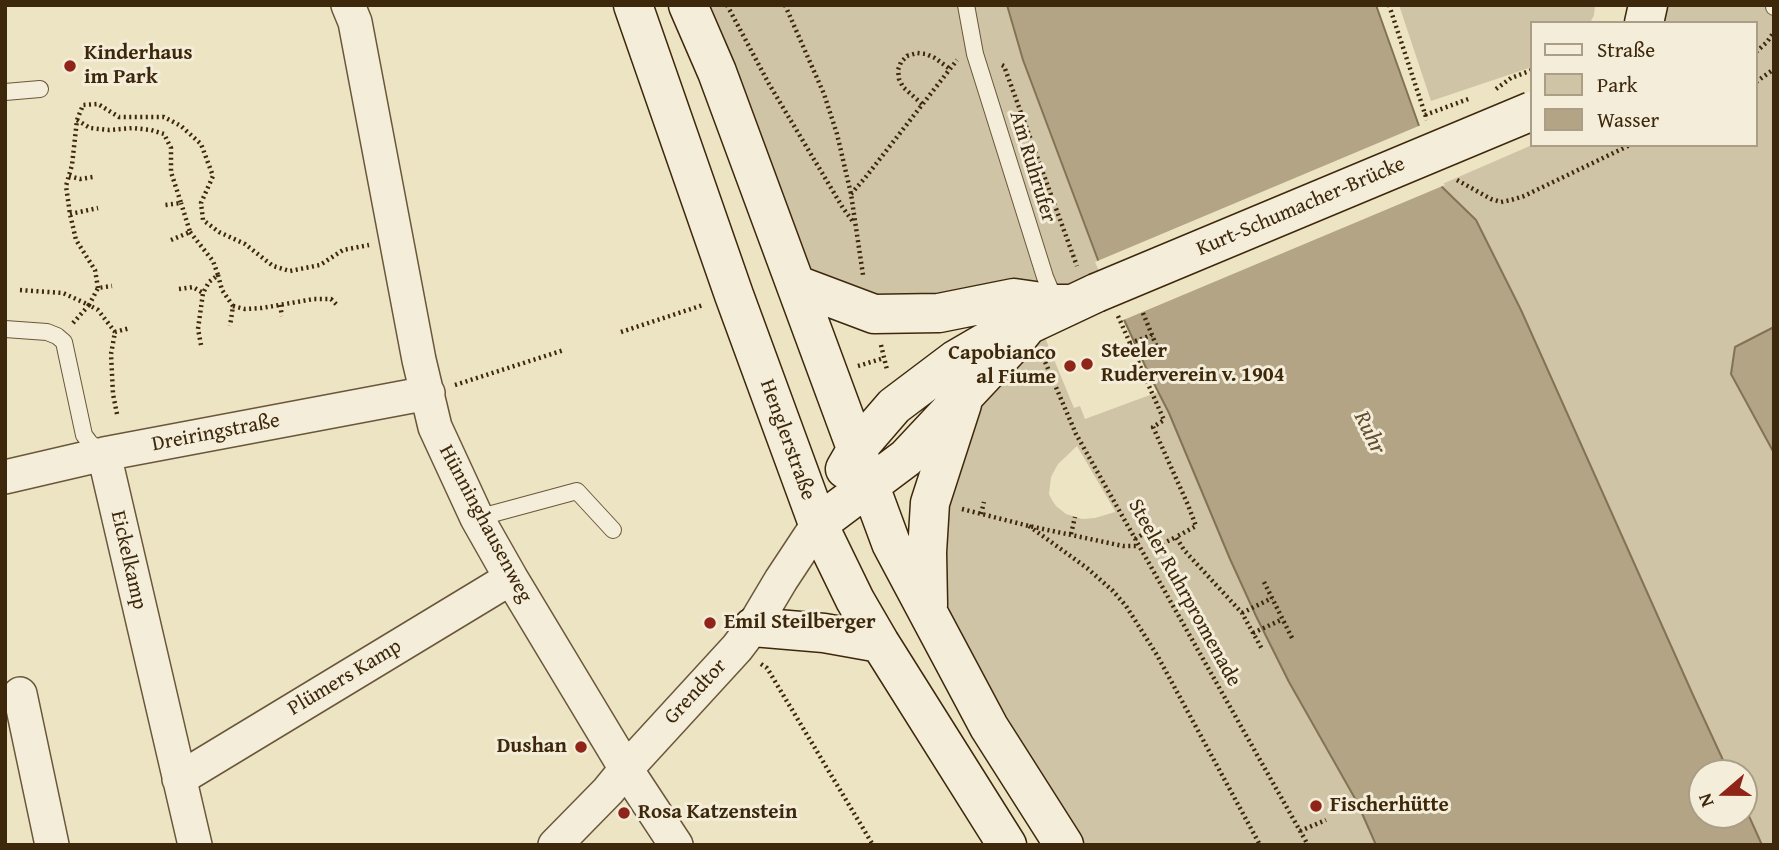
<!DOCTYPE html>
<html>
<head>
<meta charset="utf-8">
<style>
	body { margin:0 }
	#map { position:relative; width:1779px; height:850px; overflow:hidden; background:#ede4c4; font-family:"Gentium Book Plus",serif }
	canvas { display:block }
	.frame { position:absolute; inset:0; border:7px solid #3e280c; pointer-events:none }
	.legend { position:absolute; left:1530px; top:21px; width:228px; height:126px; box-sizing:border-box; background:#f3edd9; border:2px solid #ab9e87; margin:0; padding:9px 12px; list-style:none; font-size:21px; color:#3e280c }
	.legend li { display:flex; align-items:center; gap:14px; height:35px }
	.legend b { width:35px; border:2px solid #ab9e87 }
	.north { position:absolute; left:1688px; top:759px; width:70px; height:70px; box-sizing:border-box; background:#f3edd9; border:2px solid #ab9e87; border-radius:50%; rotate:250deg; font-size:19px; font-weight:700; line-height:28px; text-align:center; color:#3e280c }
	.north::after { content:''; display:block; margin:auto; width:24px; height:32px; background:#8f2418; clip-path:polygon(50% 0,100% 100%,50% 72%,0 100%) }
</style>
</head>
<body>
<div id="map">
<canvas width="1779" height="850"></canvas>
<div class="frame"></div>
<ul class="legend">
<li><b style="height:9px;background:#f3edd9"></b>Straße</li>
<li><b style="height:19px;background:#cfc4a5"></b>Park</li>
<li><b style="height:19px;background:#b2a485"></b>Wasser</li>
</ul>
<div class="north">N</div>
</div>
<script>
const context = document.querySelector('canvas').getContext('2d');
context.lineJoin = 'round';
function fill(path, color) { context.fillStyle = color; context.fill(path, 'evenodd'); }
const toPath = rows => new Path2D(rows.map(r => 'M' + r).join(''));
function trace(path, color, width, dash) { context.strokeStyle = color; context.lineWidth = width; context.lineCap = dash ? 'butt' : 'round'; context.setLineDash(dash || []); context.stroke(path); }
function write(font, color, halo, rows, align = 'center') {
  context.font = font + ' "Gentium Book Plus",serif'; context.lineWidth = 6; context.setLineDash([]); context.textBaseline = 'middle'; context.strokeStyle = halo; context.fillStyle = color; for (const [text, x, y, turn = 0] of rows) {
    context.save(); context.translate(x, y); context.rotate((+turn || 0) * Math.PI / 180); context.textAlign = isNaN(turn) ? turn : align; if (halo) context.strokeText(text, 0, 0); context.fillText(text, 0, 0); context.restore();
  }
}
fill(toPath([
	[685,5,1007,5,1023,60,1104,276,1022,316,942,313,799,280],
	[1399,5,1595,5,1594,15,1590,23,1532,23,1532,67,1431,101],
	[1665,5,1774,5,1774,845,1762,845,1744,805,1744,773,1729,773,1693,695,1521,310,1476,220,1440,185,1532,145,1756,145,1756,23,1661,23],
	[1041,328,1074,408,1080,406,1085,419,1158,392,1169,413,1230,559,1256,616,1289,682,1357,802,1376,845,1084,845,1038,772,947,610,941,501,984,399],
	[1077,446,1115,511,1115,512,1095,518,1082,519,1066,514,1056,506,1052,500,1049,494,1051,477,1058,464]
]), '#cfc4a5');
const water = toPath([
	[1007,5,1376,5,1440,185,1476,220,1521,310,1693,695,1729,773,1702,773,1702,815,1744,815,1744,805,1762,845,1376,845,1357,802,1289,682,1256,616,1230,559,1169,413,1147,370,1104,276,1023,60,1007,5],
	[1774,327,1774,453,1731,374,1735,347,1774,327]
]);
fill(water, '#b2a485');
trace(water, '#847255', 2);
fill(toPath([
	[1421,125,1443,183,1445,185,1121,321,1095,262]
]), '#ede4c4');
const lane = toPath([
	[966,5,975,54,1045,277,1055,301],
	[1774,5,1774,7],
	[5,92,40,89],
	[5,329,47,332,57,336,64,342,84,435,90,443,102,453],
	[477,518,577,491,613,530]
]);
const street = toPath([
	[348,5,355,22,419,360,435,427,477,518,511,578,626,769,676,845],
	[104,454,195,845],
	[5,477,104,454,428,393],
	[20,694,52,845],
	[179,779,511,578],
	[555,845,608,791,626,769,737,648,753,627,781,580,818,524]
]);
const secondary = toPath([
	[633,5,734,295,818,524,855,600,880,643,1007,845],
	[688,5,717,72,891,543,989,727,1064,845],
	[1644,23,1648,5],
	[797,285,874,314,939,313,1014,298,1056,304,1070,304],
	[845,469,856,450,894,406,955,360,1010,328],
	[818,524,906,458,1010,347,1028,325,1096,293],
	[928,605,927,552,930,503,962,404],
	[753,627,824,633,880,643]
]);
trace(lane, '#6a573a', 18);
trace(street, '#6a573a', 36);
trace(secondary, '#3e280c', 41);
trace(toPath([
	[727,5,769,84,843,208,854,223],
	[785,5,824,94,837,134,851,194,863,275],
	[1389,5,1427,120],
	[1756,52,1767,42,1774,32],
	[1002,65,1004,66,1077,266],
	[1756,82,1774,69],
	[1496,89,1511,78,1532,70],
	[922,104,903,87,899,79,898,70,901,62,907,56,917,53,926,54,935,58,950,69],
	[1425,115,1471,98],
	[77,120,90,128,109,130,133,128,151,130,164,134,171,148,171,172,181,203,165,205],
	[69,176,80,179,93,177],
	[1457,180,1491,199,1501,202,1511,200,1524,196,1630,145],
	[851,194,865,178,957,60],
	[70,214,98,208],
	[190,232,213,261,218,275,209,282,203,293,198,329,201,345],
	[171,240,190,232,181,203],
	[218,275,222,290,233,306,230,326],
	[98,288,95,270,76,240,70,214,66,186,72,165,77,120,83,105,98,104,119,117,164,117,181,126,201,144,213,176,201,203,203,220,219,232,245,244,273,266,290,271,320,265,343,250,369,245],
	[179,289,193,287,203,293],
	[20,290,63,293,89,305,98,288,112,286],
	[280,305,282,316],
	[233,306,245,309,262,308,314,299,331,299,337,305],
	[1143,313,1161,357],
	[1118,316,1164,420,1153,427,1188,505,1196,526,1176,537,1184,550,1242,613,1262,649],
	[73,323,89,305,98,310,115,332],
	[621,332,703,305],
	[1130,343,1152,335],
	[881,345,887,370],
	[1043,357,1076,434,1308,845],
	[858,366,884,358],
	[455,385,564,350],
	[117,414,113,394,111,354,115,332,130,328],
	[962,509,1029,526,1123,546,1138,546],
	[981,514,984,502],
	[1029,526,1087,568,1113,591,1126,606,1157,655,1260,845],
	[1071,534,1075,517],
	[1135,539,1145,533,1154,548,1176,537],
	[1264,582,1292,638],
	[1242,613,1272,598],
	[1253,633,1283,619],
	[761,664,767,668,873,845],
	[1300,831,1326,820]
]), '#3e280c', 4.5, [2, 3.5]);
trace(lane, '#f3edd9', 16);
trace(street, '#f3edd9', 33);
trace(secondary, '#f3edd9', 38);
const secondaryBridge = toPath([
	[1096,293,1532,111]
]);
trace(secondaryBridge, '#3e280c', 41, []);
trace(secondaryBridge, '#f3edd9', 38);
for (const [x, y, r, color] of [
	[70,66,7,"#8f2418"],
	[1087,364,7,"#8f2418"],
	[1070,366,7,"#8f2418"],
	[710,623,7,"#8f2418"],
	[581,747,7,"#8f2418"],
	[1316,806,7,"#8f2418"],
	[624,813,7,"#8f2418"]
]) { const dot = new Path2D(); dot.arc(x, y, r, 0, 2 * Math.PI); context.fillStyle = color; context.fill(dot); trace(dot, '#f3edd9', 2.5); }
write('bold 21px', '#3e280c', '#f3edd9', [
	["Kinderhaus",84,54],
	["im Park",84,78],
	["Steeler",1101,352],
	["Ruderverein v. 1904",1101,376],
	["Capobianco",1056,354,"right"],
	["al Fiume",1056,378,"right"],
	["Emil Steilberger",724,623],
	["Dushan",567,747,"right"],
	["Fischerhütte",1330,806],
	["Rosa Katzenstein",638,813]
], 'left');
write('21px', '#3e280c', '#f3edd9', [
	["Am Ruhrufer",1032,167,73],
	["Kurt-Schumacher-Brücke",1301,207,-23],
	["Dreiringstraße",216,433,-11],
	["Henglerstraße",787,440,70],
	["Hünninghausenweg",485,524,62],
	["Eickelkamp",128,560,77],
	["Steeler Ruhrpromenade",1184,593,61],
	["Plümers Kamp",345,678,-31],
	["Grendtor",696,692,-47]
]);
write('italic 23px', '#614d30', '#f3edd9', [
	["Ruhr",1369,433,64]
]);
</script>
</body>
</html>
